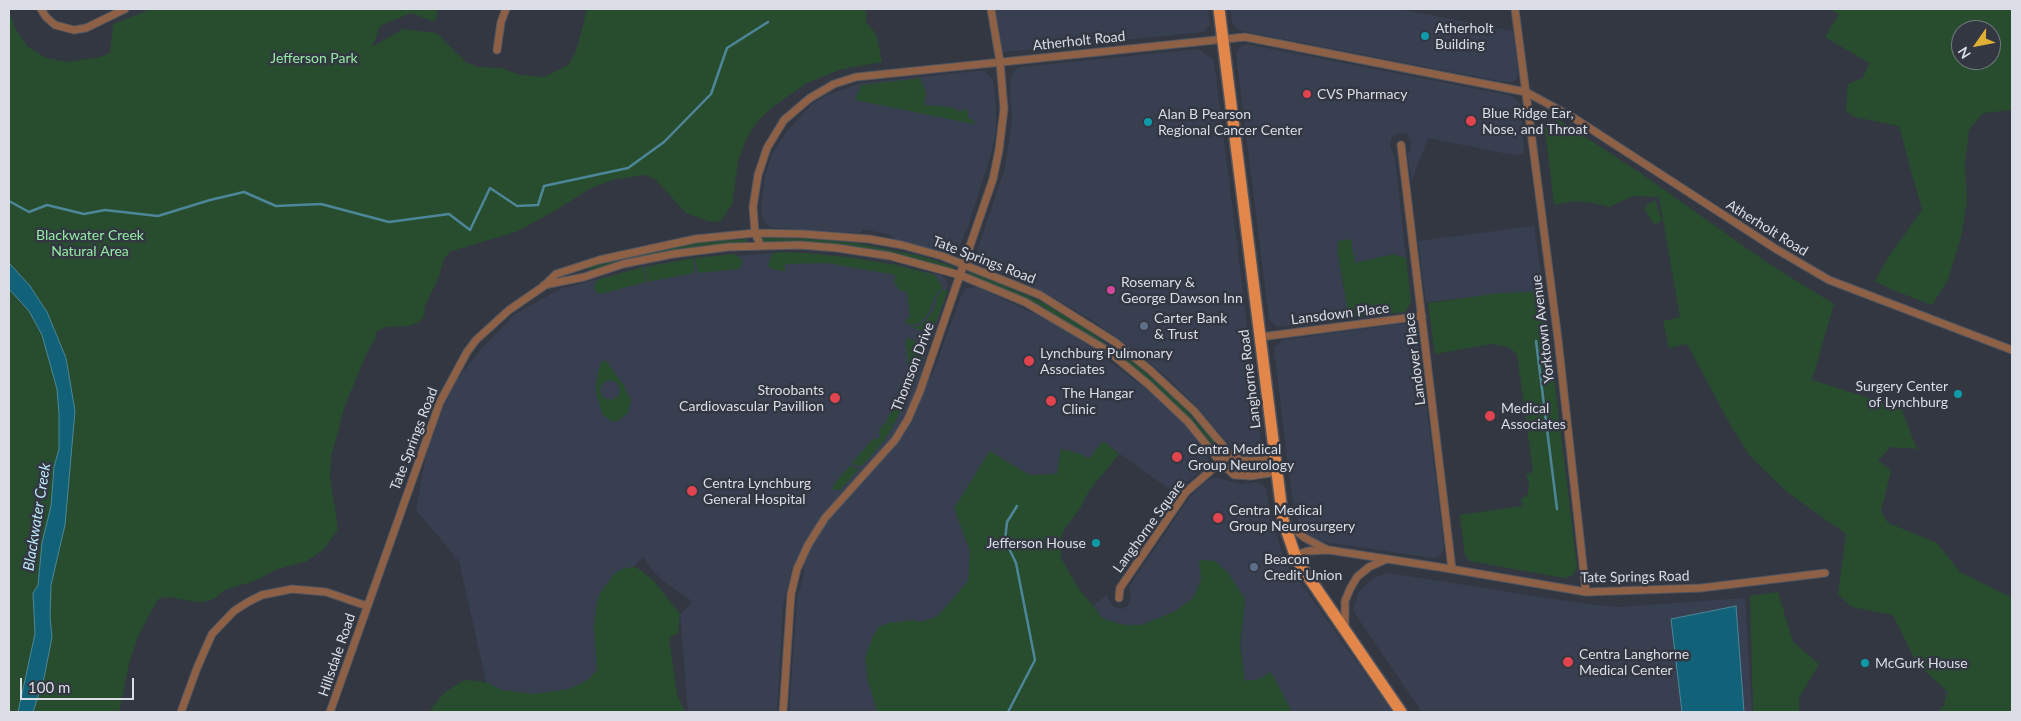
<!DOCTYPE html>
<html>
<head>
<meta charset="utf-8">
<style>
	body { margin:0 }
	#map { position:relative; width:2021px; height:721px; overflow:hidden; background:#323742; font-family:Lato,sans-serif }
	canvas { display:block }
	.frame { position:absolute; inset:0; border:10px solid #dadde5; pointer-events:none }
	.north { position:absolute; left:1951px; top:20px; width:50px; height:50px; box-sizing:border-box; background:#323742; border:1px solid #757983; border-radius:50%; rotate:237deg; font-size:14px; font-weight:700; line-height:20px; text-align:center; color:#dadde5 }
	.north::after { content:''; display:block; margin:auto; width:18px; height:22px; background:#e0b034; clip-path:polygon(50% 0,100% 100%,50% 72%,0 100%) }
	.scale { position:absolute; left:20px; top:678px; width:114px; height:22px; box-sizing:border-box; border:2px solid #dadde5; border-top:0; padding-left:6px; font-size:15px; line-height:18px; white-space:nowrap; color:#dadde5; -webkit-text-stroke:4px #323742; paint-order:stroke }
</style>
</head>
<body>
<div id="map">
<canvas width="2021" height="721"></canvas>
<div class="frame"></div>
<div class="north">N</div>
<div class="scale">100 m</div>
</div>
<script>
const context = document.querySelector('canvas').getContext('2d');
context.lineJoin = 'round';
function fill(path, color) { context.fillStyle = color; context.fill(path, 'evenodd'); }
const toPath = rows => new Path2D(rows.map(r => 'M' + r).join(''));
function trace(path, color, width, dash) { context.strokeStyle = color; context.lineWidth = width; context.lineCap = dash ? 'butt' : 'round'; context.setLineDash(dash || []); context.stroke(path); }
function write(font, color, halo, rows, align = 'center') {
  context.font = font + ' Lato,sans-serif'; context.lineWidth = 5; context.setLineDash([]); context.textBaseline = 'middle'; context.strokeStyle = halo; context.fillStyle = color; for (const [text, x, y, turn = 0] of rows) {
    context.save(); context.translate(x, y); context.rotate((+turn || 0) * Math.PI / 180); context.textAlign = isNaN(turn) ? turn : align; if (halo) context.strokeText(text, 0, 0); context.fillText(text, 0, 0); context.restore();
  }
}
fill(toPath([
	[996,9,1208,9,1210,25,1203,32,1003,52],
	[1231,9,1399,9,1513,31,1518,72,1517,78,1512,82,1499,81,1238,30,1232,23],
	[1246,44,1508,95,1516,99,1521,105,1524,154,1513,155,1428,138,1412,180,1407,155,1411,149,1411,141,1406,133,1399,133,1392,137,1390,146,1395,158,1406,258,1394,254,1355,263,1338,254,1349,318,1277,327,1269,319,1236,54,1239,48],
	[1198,49,1214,60,1258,412,1261,442,1253,453,1247,454,1241,454,1235,451,1197,407,1170,380,1136,351,1090,319,1059,301,1027,284,986,267,979,260,977,251,1005,168,1012,120,1010,80,1015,70,1021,67],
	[977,71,984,71,993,80,996,104,996,131,991,154,967,229,959,248,952,253,895,240,891,235,863,229,860,233,779,228,770,227,763,220,761,209,765,176,772,154,787,131,812,104,828,95,861,83],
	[1534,226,1544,294,1533,292,1426,302,1418,241],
	[773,253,830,256,885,264,941,275,946,280,947,286,946,297,921,370,931,378,961,296,966,288,977,287,1050,321,1092,348,1155,396,1183,423,1205,448,1208,454,1208,462,1202,469,1175,493,1103,442,1091,458,1061,449,1057,474,1029,475,954,508,970,551,968,581,937,617,920,622,865,658,868,680,877,712,789,712,797,599,805,570,792,567,783,607,777,712,688,712,680,614,693,602,666,583,654,572,643,557,620,580,620,696,490,699,459,561,416,510,426,456,450,388,483,347,515,314,560,289,643,267,677,261],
	[1401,324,1410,325,1417,330,1444,547,1440,556,1433,558,1324,542,1310,537,1298,523,1291,491,1274,348,1282,340],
	[1214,477,1242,484,1258,482,1266,488,1270,510,1281,550,1289,566,1392,712,1292,712,1291,708,1260,679,1245,682,1240,646,1245,599,1201,579,1194,597,1174,612,1141,625,1124,625,1103,619,1093,606,1107,595,1112,606,1123,609,1128,605,1131,599,1129,588,1136,576,1189,498,1198,488],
	[1388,573,1586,604,1618,607,1745,598,1752,712,1422,712,1353,611,1358,593,1373,578]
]), '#383f51');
fill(toPath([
	[9,9,15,28,27,46,46,58,68,62,100,57,110,53,113,24,151,9,438,9,435,22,411,13,380,26,372,47,403,29,436,33,467,63,478,67,500,68,521,75,544,77,568,65,576,52,587,9,866,9,866,22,876,34,882,62,842,69,807,83,771,108,756,123,745,142,738,162,732,205,720,222,708,221,686,213,656,180,645,175,612,180,591,188,553,212,516,232,451,251,444,259,438,279,424,308,425,315,418,323,407,326,385,327,375,333,376,337,366,355,345,405,331,457,330,478,337,520,337,531,324,549,307,561,275,570,257,580,225,590,214,599,202,602,191,601,169,597,158,599,139,634,130,660,119,712,9,712],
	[1829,9,2012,9,2012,110,1983,113,1969,130,1965,164,1967,201,1961,237,1948,280,1932,305,1895,291,1875,281,1889,256,1922,210,1899,126,1855,117,1846,111,1848,84,1863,78,1869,63,1825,37,1839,14],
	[1961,30,1991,30,1991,60,1961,60],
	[920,78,926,93,924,105,950,107,961,112,964,109,968,111,968,118,974,121,974,124,855,100,861,85],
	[1559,120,1639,172,1769,264,1834,304,1812,380,1901,408,1917,449,1891,447,1878,460,1891,471,1881,511,1888,523,1937,543,1960,572,2012,598,2012,712,1937,712,1944,706,1947,691,1917,664,1893,615,1852,607,1838,594,1846,534,1787,492,1749,455,1731,426,1687,344,1669,348,1663,321,1680,317,1659,197,1633,196,1609,207,1594,203,1574,201,1554,205,1545,128,1549,122],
	[1655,200,1662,220,1655,225,1644,209,1645,206],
	[763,238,808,239,856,243,921,256,955,267,953,270,921,260,855,247,808,242,763,242,761,239],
	[747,239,747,242,707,246,630,260,591,270,588,268,628,256,666,248,706,242],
	[1351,239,1355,263,1394,254,1406,258,1411,301,1406,312,1349,318,1338,254,1338,241],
	[776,252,805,253,854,258,896,265,935,275,943,288,937,292,928,314,921,322,912,325,904,322,910,316,907,291,900,291,894,282,896,275,827,263,785,264,785,270,783,271,772,269,768,266,771,255],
	[735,254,742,260,742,265,738,269,699,273,697,270,695,258],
	[694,258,694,273,647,282,645,267],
	[643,267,646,282,600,294,596,292,594,287,597,280],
	[970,271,1042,302,1079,324,1106,343,1103,344,1039,306,969,275],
	[942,290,948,290,947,293,933,330,926,332,910,327,919,326,928,318,934,310,938,294],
	[1533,292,1544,294,1577,567,1573,575,1564,578,1470,561,1465,555,1460,515,1522,506,1521,499,1528,494,1529,484,1526,474,1533,472,1517,354,1508,347,1492,344,1435,354,1428,303,1500,293],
	[907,338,924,344,926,349,913,387,893,426,886,421,899,397,909,370,906,344],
	[1118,352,1136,364,1178,401,1218,446,1221,453,1175,404,1117,354],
	[603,361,606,361,623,384,631,400,628,413,618,421,611,421,603,415,597,396,596,385,600,365],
	[608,380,616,382,620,388,619,395,612,400,604,398,600,392,602,384],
	[885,422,893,427,883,442,862,466,853,465,852,463,874,438,877,440,881,435,878,433],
	[1103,441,1119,454,1089,491,1079,510,1066,527,1061,537,1061,558,1077,586,1103,619,1124,625,1141,625,1174,612,1194,597,1201,579,1199,560,1215,561,1228,573,1245,599,1240,646,1245,681,1260,679,1271,672,1292,712,877,712,868,680,865,658,873,636,879,627,889,623,914,620,920,622,937,617,968,581,970,551,954,508,990,451,1029,475,1057,474,1061,449,1081,454,1089,459],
	[850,466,859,469,840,490,834,489,832,490,834,484],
	[636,567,653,580,680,614,678,633,669,638,677,695,685,712,429,712,444,693,464,680,486,682,502,690,535,694,569,689,589,679,597,670,594,625,597,602,601,592,615,573,624,568],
	[1778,592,1793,642,1819,664,1799,698,1799,712,1753,712,1750,596]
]), '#284d2e');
const water = toPath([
	[9,263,30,286,47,312,66,358,75,411,65,525,51,585,50,617,52,637,44,678,33,712,18,712,35,634,33,593,38,585,42,543,51,506,54,467,59,449,59,414,57,389,42,335,29,311,9,289,9,263],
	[1736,606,1744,712,1682,712,1671,619,1736,606]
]);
fill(water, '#116178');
trace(water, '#4d8699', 1);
trace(toPath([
	[9,201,29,212,47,205,84,214,105,210,158,216,210,200,244,192,276,206,321,204,389,222,449,214,470,230,490,188,517,206,538,205,544,186,628,168,664,142,711,94,727,48,768,22],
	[1536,341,1557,509],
	[1008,712,1035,660,1016,563,1005,540,1007,522,1017,506]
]), '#4d8699', 2.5);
const street = toPath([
	[41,9,46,17,55,25,74,30,86,28,125,9],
	[1515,9,1558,339,1586,592],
	[497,50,501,22,506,9],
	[1401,145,1452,569],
	[761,246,755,233,753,207,758,175,767,148,784,120,810,98,834,84,856,77,1245,37,1526,92,1574,118,1776,249,1829,280,2012,350],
	[544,285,584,277,623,264,673,254,728,247,800,245,837,248,890,256,960,275,1025,302,1108,351,1149,385,1188,422,1221,463,1234,475,1251,476,1276,472],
	[1260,337,1422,316],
	[1285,522,1305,538,1326,549],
	[1295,555,1308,551,1329,550,1445,568,1586,592,1701,588,1825,573],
	[1119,598,1120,588,1186,492,1230,454],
	[1345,627,1345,601,1350,589,1357,577,1369,567,1387,559],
	[181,712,197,668,212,634,234,611,248,602,262,595,292,589,326,592,367,606],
	[330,712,440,402,467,352,476,340,509,310,544,286,556,274,599,260,695,239,755,233,804,234,869,239,902,245,942,256,1040,295,1115,342,1150,370,1194,411,1230,454,1240,460,1251,461,1274,459],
	[783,712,791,594,797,569,808,545,825,518,895,440,908,419,920,391,993,179,999,150,1004,109,1000,62,991,9]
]);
const primary = toPath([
	[1219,9,1283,520,1295,555,1303,569,1401,712]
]);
trace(street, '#50555f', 9);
trace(primary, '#50555f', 14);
trace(street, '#8e6045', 7);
trace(primary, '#e28649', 11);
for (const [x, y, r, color] of [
	[1425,36,5,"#0f9aa8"],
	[1307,94,5,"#e0444e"],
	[1471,121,6,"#e0444e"],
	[1148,122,5,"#0f9aa8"],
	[1111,290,5,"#d1479c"],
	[1144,326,5,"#5c6f8a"],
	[1029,361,6,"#e0444e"],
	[1958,394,5,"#0f9aa8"],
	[835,398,6,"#e0444e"],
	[1051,401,6,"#e0444e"],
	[1490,416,6,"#e0444e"],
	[1177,457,6,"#e0444e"],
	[692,491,6,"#e0444e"],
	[1218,518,6,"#e0444e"],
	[1096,543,5,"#0f9aa8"],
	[1254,567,5,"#5c6f8a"],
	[1568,662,6,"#e0444e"],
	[1865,663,5,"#0f9aa8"]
]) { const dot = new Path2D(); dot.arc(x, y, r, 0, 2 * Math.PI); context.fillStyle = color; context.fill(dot); trace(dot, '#323742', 2); }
write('14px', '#dadde5', '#323742', [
	["Atherholt",1435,28],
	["Building",1435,44],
	["CVS Pharmacy",1317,94],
	["Blue Ridge Ear,",1482,113],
	["Nose, and Throat",1482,129],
	["Alan B Pearson",1158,114],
	["Regional Cancer Center",1158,130],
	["Rosemary &",1121,282],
	["George Dawson Inn",1121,298],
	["Carter Bank",1154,318],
	["& Trust",1154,334],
	["Lynchburg Pulmonary",1040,353],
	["Associates",1040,369],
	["Surgery Center",1948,386,"right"],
	["of Lynchburg",1948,402,"right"],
	["Stroobants",824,390,"right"],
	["Cardiovascular Pavillion",824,406,"right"],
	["The Hangar",1062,393],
	["Clinic",1062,409],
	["Medical",1501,408],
	["Associates",1501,424],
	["Centra Medical",1188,449],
	["Group Neurology",1188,465],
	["Centra Lynchburg",703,483],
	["General Hospital",703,499],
	["Centra Medical",1229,510],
	["Group Neurosurgery",1229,526],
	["Jefferson House",1086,543,"right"],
	["Beacon",1264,559],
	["Credit Union",1264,575],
	["Centra Langhorne",1579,654],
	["Medical Center",1579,670],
	["McGurk House",1875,663]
], 'left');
write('14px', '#dadde5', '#323742', [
	["Atherholt Road",1079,41,-6],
	["Atherholt Road",1767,228,32],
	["Tate Springs Road",984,260,21],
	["Lansdown Place",1340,314,-7],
	["Yorktown Avenue",1543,329,-97],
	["Landover Place",1415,359,-97],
	["Thomson Drive",913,367,-69],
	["Langhorne Road",1250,379,-97],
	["Tate Springs Road",414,439,-69],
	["Langhorne Square",1149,526,-54],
	["Tate Springs Road",1635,577,-1],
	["Hillsdale Road",337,655,-71]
]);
write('14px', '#94eaa2', '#323742', [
	["Jefferson Park",314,58],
	["Blackwater Creek",90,235],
	["Natural Area",90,251]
]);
write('italic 15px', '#bdeafc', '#323742', [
	["Blackwater Creek",37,517,-81]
]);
</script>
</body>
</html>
